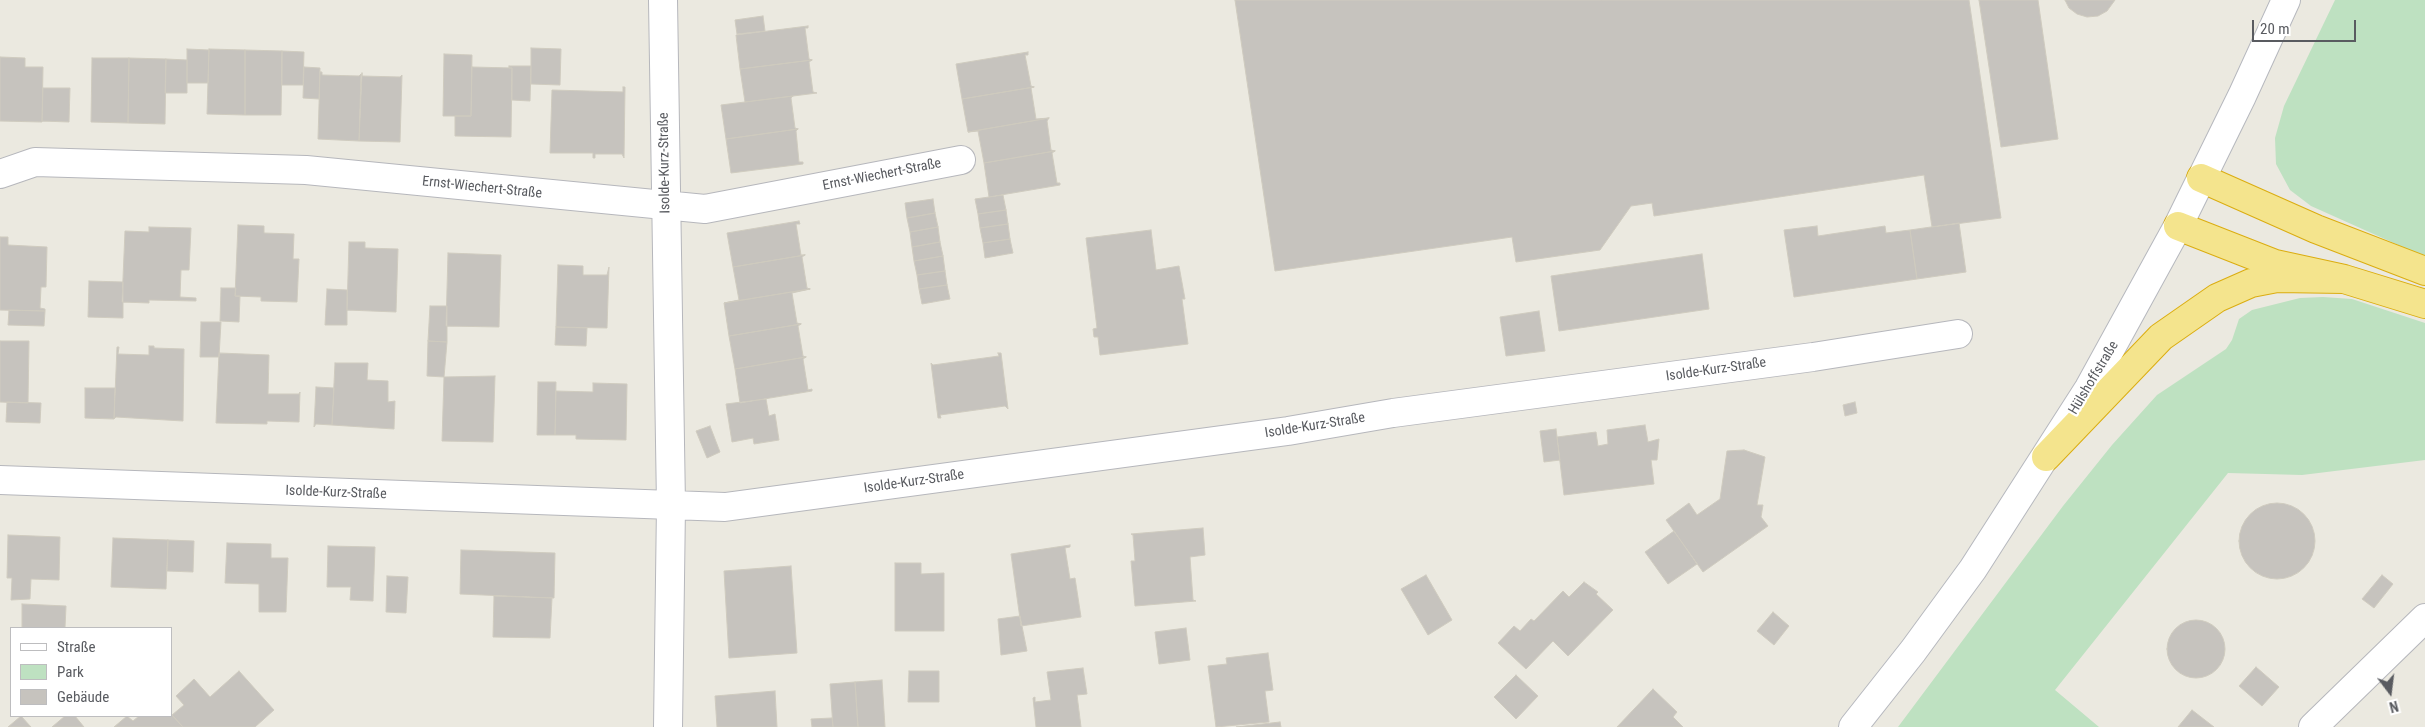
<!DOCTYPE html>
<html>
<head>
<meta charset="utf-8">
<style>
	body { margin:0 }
	#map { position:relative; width:2425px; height:727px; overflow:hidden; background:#ebe9e0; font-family:"Roboto Condensed",sans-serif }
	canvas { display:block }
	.legend { position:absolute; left:10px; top:627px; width:162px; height:90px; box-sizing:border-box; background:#fff; border:1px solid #bdbdbf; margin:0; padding:6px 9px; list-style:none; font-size:15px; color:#595b60 }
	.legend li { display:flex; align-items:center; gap:10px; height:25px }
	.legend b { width:25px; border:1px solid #bdbdbf }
	.north { position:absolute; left:2365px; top:667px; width:50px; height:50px; -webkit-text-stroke:4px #fff; paint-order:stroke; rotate:165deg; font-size:14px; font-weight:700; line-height:20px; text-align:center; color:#595b60 }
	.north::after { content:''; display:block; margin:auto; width:18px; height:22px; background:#595b60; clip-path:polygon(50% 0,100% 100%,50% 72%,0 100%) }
	.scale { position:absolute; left:2252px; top:20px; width:104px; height:22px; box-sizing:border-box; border:2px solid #595b60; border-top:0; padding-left:6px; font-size:15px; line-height:18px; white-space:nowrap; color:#595b60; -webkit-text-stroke:4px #fff; paint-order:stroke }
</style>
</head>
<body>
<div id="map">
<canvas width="2425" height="727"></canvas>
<ul class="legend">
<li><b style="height:6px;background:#fff"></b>Straße</li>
<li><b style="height:14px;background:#bee1c1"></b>Park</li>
<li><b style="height:14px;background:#c6c3be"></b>Gebäude</li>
</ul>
<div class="north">N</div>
<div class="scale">20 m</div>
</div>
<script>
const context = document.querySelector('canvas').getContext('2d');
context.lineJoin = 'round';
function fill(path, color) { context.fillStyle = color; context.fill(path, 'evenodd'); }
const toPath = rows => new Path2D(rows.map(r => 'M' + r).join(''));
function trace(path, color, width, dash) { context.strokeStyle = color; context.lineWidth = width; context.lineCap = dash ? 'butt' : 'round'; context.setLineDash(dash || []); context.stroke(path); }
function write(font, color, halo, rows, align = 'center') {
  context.font = font + ' "Roboto Condensed",sans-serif'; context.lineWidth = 4.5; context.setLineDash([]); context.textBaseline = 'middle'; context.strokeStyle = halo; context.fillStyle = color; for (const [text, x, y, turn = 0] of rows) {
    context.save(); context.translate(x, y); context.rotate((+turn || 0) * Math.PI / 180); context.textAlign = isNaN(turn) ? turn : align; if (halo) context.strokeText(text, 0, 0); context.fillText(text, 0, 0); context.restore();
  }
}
fill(toPath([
	[2335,0,2425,0,2425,257,2311,206,2290,190,2276,164,2275,138,2284,106],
	[2323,297,2352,299,2425,323,2425,460,2302,475,2228,473,2055,690,2099,727,1898,727,2063,506,2112,445,2157,395,2226,349,2232,340,2239,319,2252,310,2300,298]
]), '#bee1c1');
const building = toPath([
	[1235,0,1969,0,2001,218,1932,227,1924,175,1654,216,1652,203,1631,206,1600,250,1516,262,1512,237,1275,271,1235,0],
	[1979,0,2038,0,2058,139,2001,147,1979,0],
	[2065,0,2115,0,2107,11,2098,16,2087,17,2077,14,2069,8,2065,0],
	[763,16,765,31,737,34,735,20,763,16],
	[808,26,808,28,805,28,809,59,812,60,740,69,736,35,808,26],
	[531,48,561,49,560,85,531,84,531,48],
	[187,49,209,50,208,83,187,83,187,49],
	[209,49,245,50,245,115,207,114,209,49],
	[245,50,282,51,281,115,245,115,245,50],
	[282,51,304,52,303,85,282,85,282,51],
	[1028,52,1028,55,1025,55,1031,86,1034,87,962,99,956,64,1028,52],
	[444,54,472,55,471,116,443,116,444,54],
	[0,57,25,58,25,67,43,67,42,122,0,121,0,57],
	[92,58,129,58,128,123,91,122,92,58],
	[129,58,166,59,165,124,128,123,129,58],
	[166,59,187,60,187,93,165,93,166,59],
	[812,60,809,62,813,92,817,93,745,102,740,69,812,60],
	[509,66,531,66,530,101,512,100,512,68,509,68,509,66],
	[304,67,320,68,319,99,303,98,304,67],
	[472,67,512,68,511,137,455,136,455,116,471,116,472,67],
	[320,72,322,72,322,75,359,76,361,74,359,141,318,139,320,72],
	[362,73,362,76,400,77,402,75,400,142,359,141,362,73],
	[623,87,625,87,624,158,622,154,595,154,595,158,593,158,593,153,550,153,552,90,623,92,623,87],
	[1034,87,1031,88,1036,119,1049,118,968,132,962,99,1034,87],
	[43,88,70,88,69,122,42,121,43,88],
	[793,96,791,98,795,128,798,129,726,139,721,105,793,96],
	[1049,118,1047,121,1051,150,1055,151,984,163,978,131,968,132,1049,118],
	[798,129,796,131,799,162,803,162,803,164,731,173,726,139,798,129],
	[1055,151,1052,153,1057,183,1060,183,1060,185,989,197,984,163,1055,151],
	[1003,195,1006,210,978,214,975,199,1003,195],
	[933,199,935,213,907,218,905,203,933,199],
	[1006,210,1008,224,980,228,978,214,1006,210],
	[935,213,938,227,910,232,907,218,935,213],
	[799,221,800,224,796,224,801,255,805,255,733,267,727,233,799,221],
	[1959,223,1966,272,1917,279,1910,230,1959,223],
	[1008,224,1010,239,983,243,980,228,1008,224],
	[238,225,264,226,264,233,294,234,293,259,299,259,297,302,261,301,261,297,235,296,238,225],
	[1817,226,1818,236,1885,226,1886,233,1910,230,1917,279,1794,297,1784,230,1817,226],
	[149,227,191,228,189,270,181,270,180,297,196,298,196,301,149,300,149,303,122,302,125,231,149,232,149,227],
	[938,227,940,242,912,247,910,232,938,227],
	[1151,230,1156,270,1179,266,1185,299,1182,299,1188,344,1100,355,1098,337,1094,337,1093,329,1097,328,1086,238,1151,230],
	[0,237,8,237,8,245,47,247,46,287,41,287,40,308,45,309,45,311,0,310,0,237],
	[1010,239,1013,253,985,258,983,243,1010,239],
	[349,242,365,242,365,248,398,249,396,312,347,310,349,242],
	[940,242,943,256,914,261,912,247,940,242],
	[448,253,501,255,499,327,446,326,448,253],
	[1702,254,1709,309,1559,331,1551,276,1702,254],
	[805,255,802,257,807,288,810,289,724,303,739,300,733,267,805,255],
	[943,256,945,271,917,275,914,261,943,256],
	[558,265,583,266,583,275,607,275,609,267,607,328,556,327,558,265],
	[945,271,947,285,919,289,917,275,945,271],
	[89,281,123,282,123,318,88,317,89,281],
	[947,285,950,299,922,304,919,289,947,285],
	[221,288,236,288,235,296,240,296,239,322,220,321,221,288],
	[327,289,347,290,347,325,325,325,327,289],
	[810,289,792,293,797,323,801,324,729,336,724,303,810,289],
	[430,306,447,306,447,342,428,341,430,306],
	[9,310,45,311,44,326,8,325,9,310],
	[1539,311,1545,351,1506,356,1500,317,1539,311],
	[201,322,221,322,219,357,200,357,201,322],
	[801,324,798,326,803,356,806,357,735,369,729,336,801,324],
	[556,327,587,328,586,346,555,345,556,327],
	[0,341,29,341,28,403,0,402,0,341],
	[428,341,447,342,444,377,427,376,428,341],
	[149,346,154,346,154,348,184,349,183,421,116,417,114,419,117,347,119,347,118,354,149,355,149,346],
	[219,353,269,355,268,394,299,394,300,392,299,422,267,421,267,424,216,423,219,353],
	[998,353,1001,353,1008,409,1005,406,940,415,941,418,938,418,931,363,933,365,999,356,998,353],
	[806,357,803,359,808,390,812,389,812,391,740,403,735,369,806,357],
	[335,363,368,363,367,380,388,381,388,402,395,401,394,429,332,425,335,363],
	[495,376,493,442,442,441,444,377,495,376],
	[538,382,556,382,555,435,537,435,538,382],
	[593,383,627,384,626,440,576,439,576,435,555,435,556,391,593,392,593,383],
	[316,387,334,388,332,425,316,424,314,427,316,387],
	[85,388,115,388,114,419,85,418,85,388],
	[766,399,769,416,775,414,779,440,754,444,753,438,732,442,726,404,766,399],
	[7,402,41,403,40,423,6,422,7,402],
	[1855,402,1857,413,1845,416,1843,405,1855,402],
	[1645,425,1648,442,1659,439,1657,460,1651,460,1654,484,1564,495,1557,437,1596,432,1598,446,1608,444,1607,430,1645,425],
	[710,426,720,452,707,458,696,431,710,426],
	[1556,429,1560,460,1544,462,1540,431,1556,429],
	[1744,450,1765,457,1757,505,1763,505,1761,517,1768,526,1703,572,1666,520,1689,503,1697,515,1720,499,1727,451,1744,450],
	'2239 541a38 38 0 1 1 76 0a38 38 0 1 1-76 0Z',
	[1203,528,1205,555,1190,557,1193,600,1196,601,1135,606,1131,561,1135,561,1133,535,1131,534,1203,528],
	[1674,531,1697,564,1668,584,1645,552,1674,531],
	[8,535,60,537,59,580,31,579,30,599,11,600,12,578,7,578,8,535],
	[113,538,168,540,166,589,111,587,113,538],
	[168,540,194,541,193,572,167,571,168,540],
	[227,543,271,544,271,558,288,558,286,612,259,612,259,584,225,583,227,543],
	[1070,545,1070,547,1065,548,1070,579,1075,578,1081,617,1021,626,1011,554,1070,545],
	[328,546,375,547,373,601,350,600,351,587,327,587,328,546],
	[461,550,555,553,554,598,460,594,461,550],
	[895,563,921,563,921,574,944,573,944,631,895,631,895,563],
	[791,566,797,653,729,658,724,571,791,566],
	[1426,575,1452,620,1428,635,1401,589,1426,575],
	[2382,575,2393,584,2374,608,2362,599,2382,575],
	[387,576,408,577,406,613,386,612,387,576],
	[1584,582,1598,592,1596,594,1613,610,1568,656,1553,641,1526,669,1498,643,1514,626,1520,631,1531,619,1534,621,1563,591,1569,597,1584,582],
	[494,596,552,598,550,638,493,637,494,596],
	[22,604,66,606,65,628,22,628,22,604],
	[1773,612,1789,626,1774,645,1757,631,1773,612],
	[1020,616,1027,651,1001,655,998,619,1020,616],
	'2167 649a29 29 0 1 1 58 0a29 29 0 1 1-58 0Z',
	[1186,628,1190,660,1159,664,1155,632,1186,628],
	[1268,653,1273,690,1265,691,1269,722,1216,727,1208,666,1227,664,1226,658,1268,653],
	[2256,667,2279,687,2262,706,2239,686,2256,667],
	[1083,668,1087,694,1077,695,1081,727,1036,727,1033,698,1035,697,1035,702,1051,700,1047,672,1083,668],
	[239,671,274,710,255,727,183,727,172,715,184,705,176,696,194,679,210,697,239,671],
	[909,671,939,671,939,702,908,702,909,671],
	[1516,675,1538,696,1516,719,1494,697,1516,675],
	[882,680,885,727,858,727,855,682,882,680],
	[855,682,858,727,833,727,830,684,855,682],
	[1653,689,1677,712,1673,717,1683,727,1617,727,1653,689],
	[775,691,777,727,717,727,715,696,775,691],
	[2192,710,2214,727,2178,727,2192,710],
	[171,714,183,727,114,727,127,716,133,721,139,716,171,716,171,714],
	[21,716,31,727,8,727,21,716],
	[65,716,75,716,84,727,52,727,65,716],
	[832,718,833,727,812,727,811,719,832,718],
	[1280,722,1281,727,1236,727,1280,722]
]);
fill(building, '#c6c3be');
trace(building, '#cfcbbf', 1);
const street = toPath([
	[663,0,671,505,668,727],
	[0,174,35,162,306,170,705,209,961,160],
	[0,480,725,507,1288,431,1393,413,1813,357,1958,334],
	[2313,727,2425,618]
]);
const secondary = toPath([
	[1853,727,1913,651,1973,569,2089,388,2178,226,2242,96,2286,0]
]);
const highway = toPath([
	[2201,178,2316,229,2425,271],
	[2178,226,2275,264,2344,279,2425,304],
	[2046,457,2161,337,2217,298,2251,283,2277,278,2344,279]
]);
trace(street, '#b6b7bc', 30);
trace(secondary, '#b6b8be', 30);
trace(highway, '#dbad10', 30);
trace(street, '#fff', 28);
trace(secondary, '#fff', 28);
trace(highway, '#f4e48d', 28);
write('14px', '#595b60', '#fff', [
	["Isolde-Kurz-Straße",665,163,-91],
	["Ernst-Wiechert-Straße",882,175,-11],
	["Ernst-Wiechert-Straße",482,188,6],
	["Isolde-Kurz-Straße",1716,370,-8],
	["Hülshoffstraße",2094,378,-59],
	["Isolde-Kurz-Straße",1315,426,-9],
	["Isolde-Kurz-Straße",914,482,-8],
	["Isolde-Kurz-Straße",336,493,2]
]);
</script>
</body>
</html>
